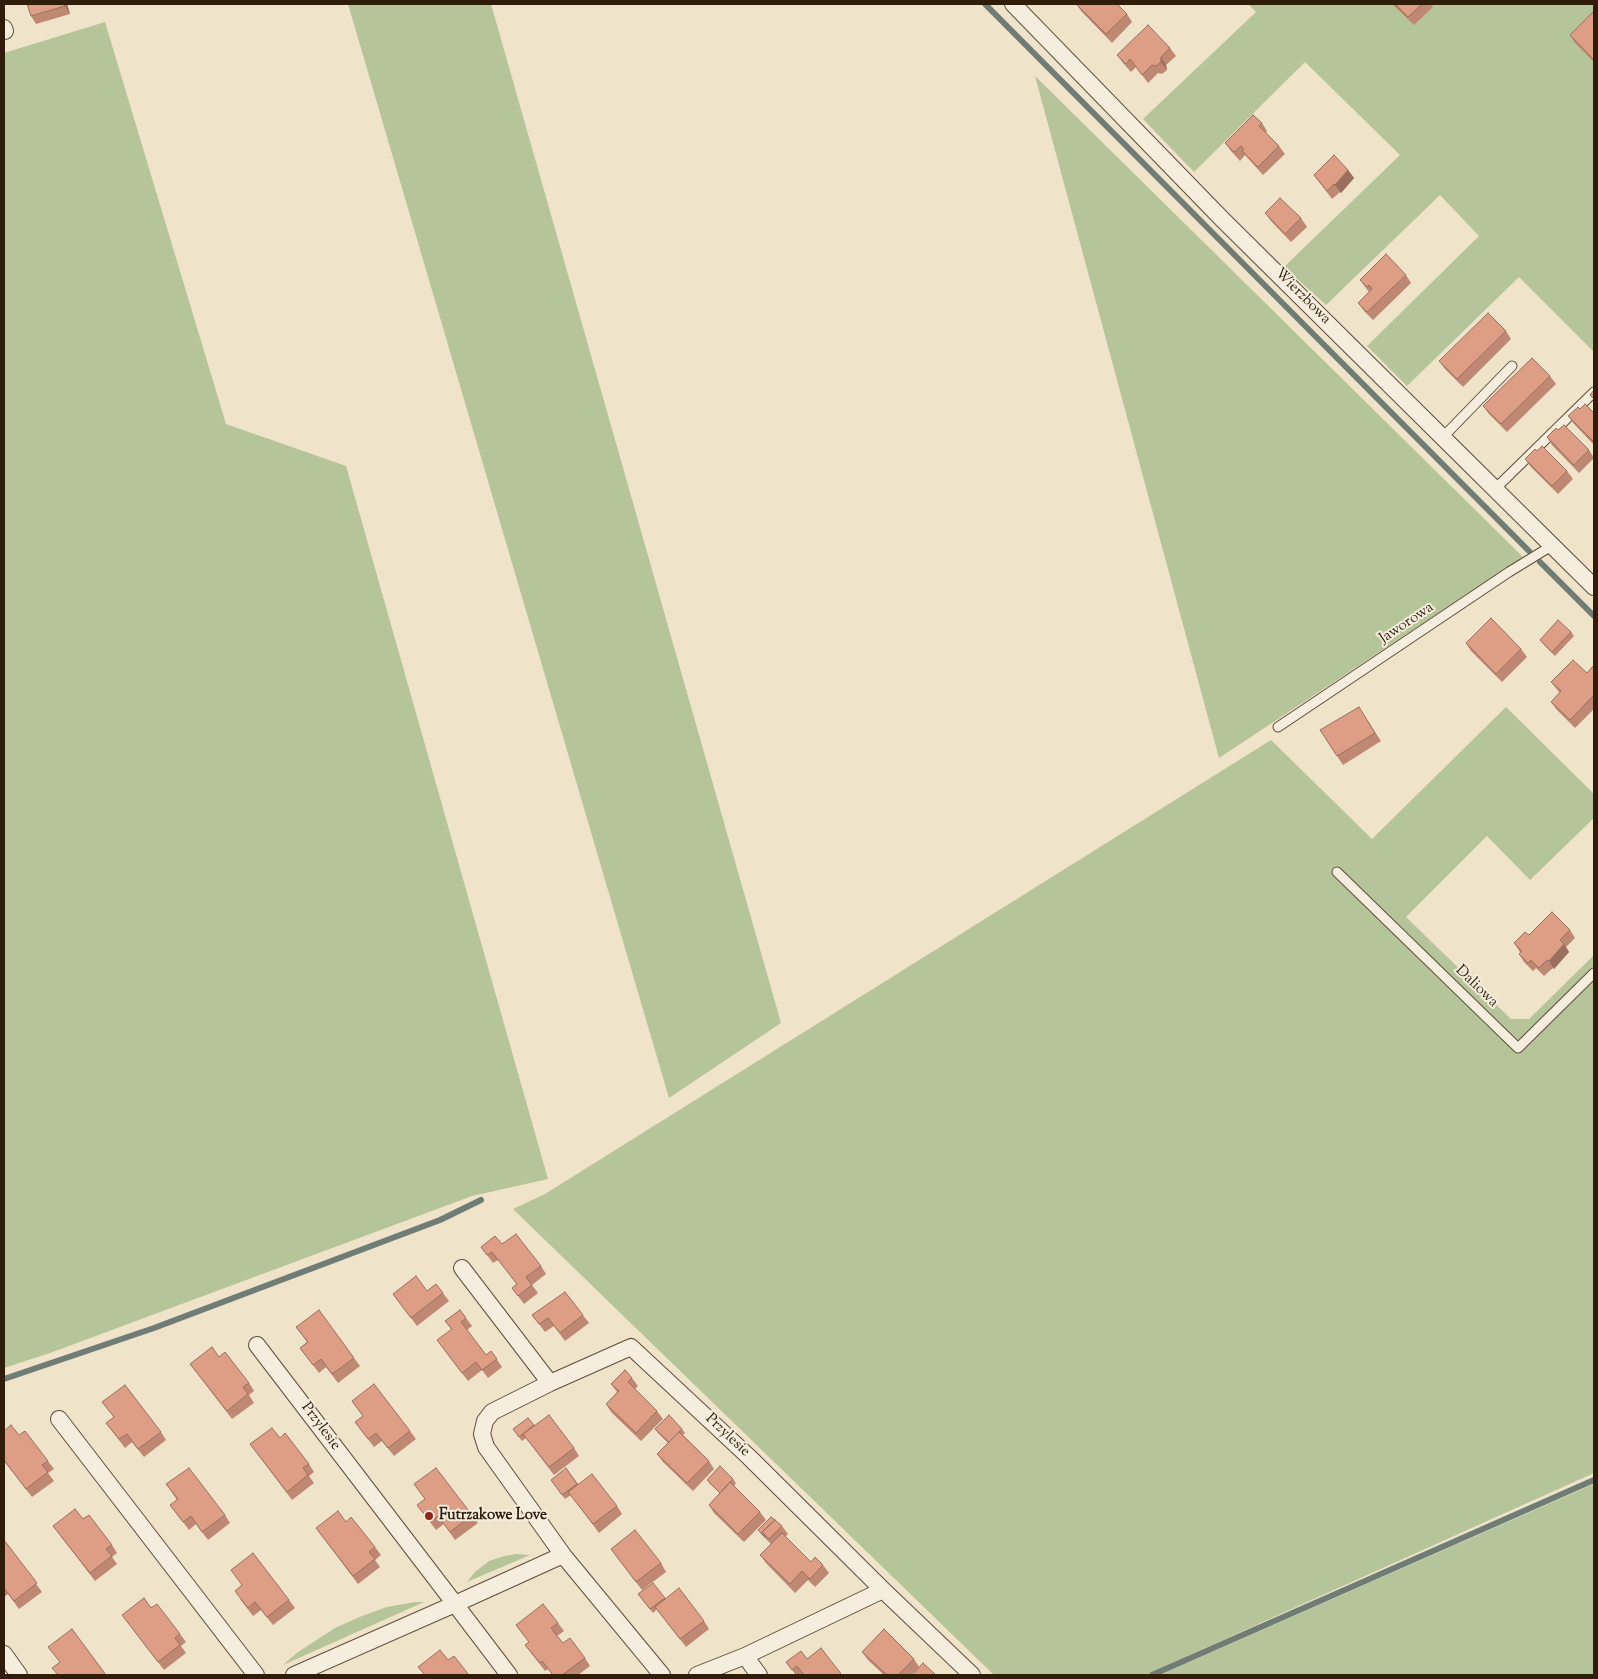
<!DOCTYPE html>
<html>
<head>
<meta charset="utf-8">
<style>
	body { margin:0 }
	#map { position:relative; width:1598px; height:1679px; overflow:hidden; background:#efe3ca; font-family:"Sorts Mill Goudy",serif }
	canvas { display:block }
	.frame { position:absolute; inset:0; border:5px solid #2f1d09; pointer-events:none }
</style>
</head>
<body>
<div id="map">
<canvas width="1598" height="1679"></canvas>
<div class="frame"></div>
</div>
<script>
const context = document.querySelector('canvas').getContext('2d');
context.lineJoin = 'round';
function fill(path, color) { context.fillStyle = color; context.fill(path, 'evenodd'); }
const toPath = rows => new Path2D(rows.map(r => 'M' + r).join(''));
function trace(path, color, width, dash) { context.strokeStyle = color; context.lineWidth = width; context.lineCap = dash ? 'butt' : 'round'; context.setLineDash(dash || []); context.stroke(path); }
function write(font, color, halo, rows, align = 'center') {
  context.font = font + ' "Sorts Mill Goudy",serif'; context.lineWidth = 4; context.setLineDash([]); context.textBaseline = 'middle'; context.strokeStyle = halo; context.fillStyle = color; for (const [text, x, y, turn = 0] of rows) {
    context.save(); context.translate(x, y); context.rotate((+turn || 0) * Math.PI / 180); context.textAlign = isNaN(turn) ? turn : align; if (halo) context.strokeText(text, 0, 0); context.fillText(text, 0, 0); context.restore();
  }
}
fill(toPath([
	[348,4,491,4,781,1023,669,1098],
	[1248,4,1594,4,1594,352,1519,277,1407,386,1367,346,1479,236,1440,195,1326,305,1284,267,1400,155,1305,62,1194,172,1143,119,1256,12],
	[105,22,226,424,346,466,548,1179,472,1196,50,1353,4,1368,4,53],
	[1035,76,1523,557,1219,758],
	[1506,707,1594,794,1594,818,1530,880,1487,836,1406,917,1511,1019,1529,1019,1594,955,1594,1473,1145,1675,994,1675,513,1209,545,1194,1271,740,1372,839],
	[1594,1484,1594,1675,1160,1675],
	[516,1554,530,1555,467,1582,475,1572,489,1561,504,1556],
	[416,1602,424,1602,283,1665,298,1652,335,1628,362,1616,387,1607]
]), '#b6c499');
trace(toPath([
	[985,4,1529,551],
	[1540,562,1594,616],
	[4,1379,154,1328,440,1220,481,1200],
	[1152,1675,1594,1480]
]), '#707d75', 6);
const service = toPath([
	[1443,437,1512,366],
	[1495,489,1594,392],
	[1278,727,1509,572,1553,545],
	[1337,872,1518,1048,1594,973]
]);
const minor = toPath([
	[1013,4,1223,220,1594,587],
	[4,28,5,31],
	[462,1268,550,1383],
	[257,1345,455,1604,294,1675],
	[59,1419,256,1675],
	[563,1555,662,1675],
	[4,1654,19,1675],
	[745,1656,759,1675],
	[509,1675,455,1604,563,1555,486,1447,482,1434,485,1421,492,1412,550,1383,631,1347,749,1457,883,1590,972,1675],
	[697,1675,745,1656,883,1590]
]);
trace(service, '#5f4e39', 11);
trace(minor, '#5f4e39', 18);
trace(service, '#f5eddd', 9);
trace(minor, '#f5eddd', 16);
fill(toPath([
	[67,4,70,14,36,24,31,16],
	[1076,4,1127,14,1132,22,1112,43,1082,12],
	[1392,4,1430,4,1433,7,1414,25],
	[1594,11,1594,62,1575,43,1570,35],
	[1170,48,1176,56,1166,65,1167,70,1162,74,1158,73,1148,83,1136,67,1131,72,1123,63,1117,55],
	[1262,123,1267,131,1266,133,1279,146,1285,154,1263,175,1245,155,1240,161,1231,151,1225,143],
	[1348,170,1354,178,1341,193,1340,192,1332,199,1314,175],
	[1265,213,1301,218,1307,227,1291,242,1271,221],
	[1406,275,1411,283,1373,320,1364,311,1358,303,1369,292,1360,280],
	[1506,331,1511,339,1463,387,1445,369,1439,361],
	[1550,376,1556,384,1507,432,1489,414,1483,406],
	[1580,409,1594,413,1594,445,1574,424,1568,416],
	[1558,430,1589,450,1594,458,1579,473,1552,445,1547,437],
	[1537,451,1567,471,1573,479,1558,494,1531,467,1525,459],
	[1571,632,1574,636,1555,656,1543,644,1540,640],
	[1466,643,1521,649,1527,657,1502,682,1471,651],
	[1594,665,1594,709,1575,728,1557,710,1551,702,1560,693,1551,682,1587,673],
	[1364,715,1381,741,1343,765,1337,756],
	[1570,930,1575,938,1566,947,1569,952,1554,969,1553,968,1544,976,1536,968,1533,971,1524,962,1519,954,1520,952,1514,943,1529,935],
	[502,1244,541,1266,546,1274,532,1285,538,1293,524,1304,512,1288,517,1284,498,1260,493,1263,481,1247],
	[436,1284,449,1301,417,1326,393,1294,427,1291],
	[565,1292,589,1323,565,1341,554,1326,545,1332,532,1315],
	[460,1310,472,1326,467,1330,486,1355,491,1351,502,1367,488,1378,482,1370,468,1381,443,1348,451,1329,445,1321],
	[296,1327,354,1358,360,1366,338,1383,326,1367,319,1373,300,1348,307,1342],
	[190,1364,249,1383,254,1391,249,1395,254,1403,232,1419],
	[632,1378,638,1386,635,1389,657,1411,663,1419,641,1441,611,1412,606,1404,617,1392,611,1384],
	[352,1401,410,1431,416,1439,394,1456,382,1441,374,1447,355,1422,363,1416],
	[102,1402,161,1432,166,1440,144,1457,132,1442,125,1448,106,1423,114,1417],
	[534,1426,574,1448,579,1456,554,1475,526,1438,522,1441,513,1429],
	[655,1429,682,1429,685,1433,683,1435,709,1461,714,1469,693,1491,663,1462,657,1454,668,1443,658,1433],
	[4,1431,48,1461,54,1469,48,1473,54,1481,32,1497,4,1461],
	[250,1444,309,1464,314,1472,309,1476,314,1483,292,1500],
	[566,1468,578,1484,617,1506,622,1514,599,1533,571,1495,565,1499,551,1480],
	[733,1479,736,1483,734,1486,760,1512,766,1520,744,1542,714,1513,709,1505,720,1493,710,1484,707,1480],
	[166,1484,225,1515,230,1523,208,1540,196,1524,189,1530,170,1505,177,1500],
	[417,1505,472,1515,478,1523,455,1540,444,1524,436,1530],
	[83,1519,112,1545,117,1553,112,1557,117,1564,95,1581,53,1526],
	[346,1522,375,1547,381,1555,375,1560,380,1567,358,1584,316,1528],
	[782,1526,788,1534,785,1537,811,1562,823,1565,829,1573,815,1587,808,1580,795,1593,766,1563,760,1555,771,1544,761,1534,758,1530],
	[4,1540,42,1592,19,1609,8,1594,4,1597],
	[611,1549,661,1563,666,1572,642,1590],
	[653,1583,665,1599,704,1621,709,1629,686,1647,657,1609,653,1613,638,1594],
	[240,1599,289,1600,295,1608,273,1625,261,1610,253,1616],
	[151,1608,180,1634,186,1642,181,1646,186,1653,164,1670,122,1615],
	[558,1623,564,1631,557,1636,563,1643,585,1658,590,1666,578,1675,553,1675,548,1669,545,1671,525,1645,529,1642,516,1625],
	[862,1652,914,1659,919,1667,911,1675,884,1675,868,1660],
	[807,1659,842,1675,803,1675,802,1674,801,1675,796,1675,786,1662]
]), '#bf8872');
fill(toPath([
	[64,4,67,4,70,14,65,6],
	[1161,57,1166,65,1167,70,1161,62],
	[1348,170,1354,178,1341,193,1335,185],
	[1564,944,1569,952,1554,969,1549,961]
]), '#9b6f5d');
const building = toPath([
	[27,4,64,4,65,6,31,16,27,4],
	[1076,4,1117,4,1127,14,1106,34,1076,4],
	[1395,4,1422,4,1408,17,1395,4],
	[1594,11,1594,60,1570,35,1594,11],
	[1148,25,1170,48,1161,57,1161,62,1156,66,1152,65,1142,75,1130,59,1126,64,1117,55,1148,25],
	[1253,115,1262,123,1259,126,1279,146,1258,167,1242,151,1244,149,1241,146,1234,152,1225,143,1253,115],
	[1334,155,1348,170,1335,185,1334,184,1327,191,1314,175,1334,155],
	[1280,198,1301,218,1285,234,1265,213,1280,198],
	[1386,254,1406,275,1367,312,1358,303,1372,289,1369,285,1367,287,1360,280,1386,254],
	[1488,313,1506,331,1457,379,1439,361,1488,313],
	[1532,358,1550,376,1501,424,1483,406,1532,358],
	[1594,390,1594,399,1590,395,1594,390],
	[1585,404,1594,413,1594,442,1568,416,1578,407,1580,409,1585,404],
	[1564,425,1589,450,1574,465,1547,437,1556,428,1558,430,1564,425],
	[1542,446,1567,471,1552,486,1525,459,1535,449,1537,451,1542,446],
	[1491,618,1521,649,1496,674,1466,643,1491,618],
	[1558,620,1571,632,1552,652,1540,640,1558,620],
	[1573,660,1587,673,1594,665,1594,695,1570,720,1551,702,1561,691,1551,682,1573,660],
	[1359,707,1375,733,1337,756,1320,730,1359,707],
	[1552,912,1570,930,1560,940,1564,944,1549,961,1547,960,1539,968,1531,960,1528,963,1519,954,1522,951,1514,943,1525,932,1529,935,1552,912],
	[516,1234,541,1266,526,1277,532,1285,518,1296,512,1288,517,1284,492,1252,487,1255,481,1247,495,1236,502,1244,516,1234],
	[416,1276,427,1291,436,1284,443,1293,411,1318,393,1294,416,1276],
	[565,1292,583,1315,560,1333,548,1318,539,1324,532,1315,565,1292],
	[319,1310,354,1358,332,1374,321,1359,313,1365,300,1348,308,1342,296,1327,319,1310],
	[460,1310,466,1318,461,1322,474,1339,486,1355,491,1351,497,1359,482,1370,476,1362,462,1373,437,1340,452,1329,445,1321,460,1310],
	[212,1347,219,1357,225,1352,249,1383,243,1387,248,1394,227,1411,190,1364,212,1347],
	[625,1370,632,1378,628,1382,657,1411,636,1433,606,1404,619,1391,611,1384,625,1370],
	[374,1384,410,1431,388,1448,376,1433,368,1439,355,1422,363,1416,352,1401,374,1384],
	[125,1385,161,1432,138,1449,127,1434,119,1439,106,1423,114,1417,102,1402,125,1385],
	[549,1415,574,1448,549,1467,523,1434,549,1415],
	[669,1415,682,1429,669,1442,655,1429,669,1415],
	[528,1418,534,1425,519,1437,513,1429,528,1418],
	[11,1425,19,1435,25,1431,48,1461,42,1465,48,1472,26,1489,4,1460,4,1431,11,1425],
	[272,1428,280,1438,285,1433,309,1464,303,1468,308,1475,287,1492,250,1444,272,1428],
	[679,1432,709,1461,687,1483,657,1454,679,1432],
	[720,1466,733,1479,720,1493,707,1480,720,1466],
	[189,1468,225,1515,202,1532,191,1516,183,1522,170,1505,178,1499,166,1484,189,1468],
	[436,1468,472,1515,450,1532,438,1516,430,1522,417,1505,425,1499,414,1484,436,1468],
	[566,1468,577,1484,562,1495,551,1480,566,1468],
	[592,1474,617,1506,593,1524,568,1492,592,1474],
	[730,1482,760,1512,738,1534,709,1505,730,1482],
	[75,1509,83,1519,89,1515,112,1545,106,1549,112,1556,90,1573,53,1526,75,1509],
	[338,1511,346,1522,351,1517,375,1547,369,1552,375,1559,353,1576,316,1528,338,1511],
	[771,1517,775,1520,762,1532,765,1537,758,1530,771,1517],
	[775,1520,782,1526,769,1539,762,1532,775,1520],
	[635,1530,661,1563,636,1582,611,1549,635,1530],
	[782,1533,811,1562,815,1557,823,1565,810,1579,802,1571,790,1584,760,1555,782,1533],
	[4,1540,37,1583,14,1601,4,1588,4,1540],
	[253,1553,289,1600,267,1617,255,1602,248,1608,235,1591,242,1585,231,1570,253,1553],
	[653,1583,665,1598,650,1609,638,1594,653,1583],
	[679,1588,704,1621,680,1639,655,1607,679,1588],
	[144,1598,151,1608,157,1604,180,1634,175,1638,180,1645,158,1662,122,1615,144,1598],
	[543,1604,558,1623,551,1628,557,1636,563,1643,570,1638,585,1658,562,1675,553,1675,542,1661,540,1663,525,1645,529,1642,516,1625,543,1604],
	[72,1629,106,1675,58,1675,52,1668,60,1662,48,1647,72,1629],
	[884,1629,914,1659,898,1675,887,1675,862,1652,884,1629],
	[821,1648,842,1675,804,1675,797,1666,792,1670,786,1662,801,1651,807,1659,821,1648],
	[440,1650,448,1660,454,1656,469,1675,425,1675,418,1667,440,1650],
	[923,1663,936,1675,912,1675,923,1663]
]);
fill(building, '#de9e85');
trace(building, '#9b6f5d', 1);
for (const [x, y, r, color] of [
	[429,1516,5,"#8f2418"]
]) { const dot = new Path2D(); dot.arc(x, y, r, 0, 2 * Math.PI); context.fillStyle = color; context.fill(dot); trace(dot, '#f5eddd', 2); }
write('15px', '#2f1d09', '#f5eddd', [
	["Wierzbowa",1302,297,45],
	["Jaworowa",1407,624,-34],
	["Daliowa",1476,987,44],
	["Przylesie",320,1427,53],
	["Przylesie",727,1436,43]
]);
write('bold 15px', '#2f1d09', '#f5eddd', [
	["Futrzakowe Love",439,1516]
], 'left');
</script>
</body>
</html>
